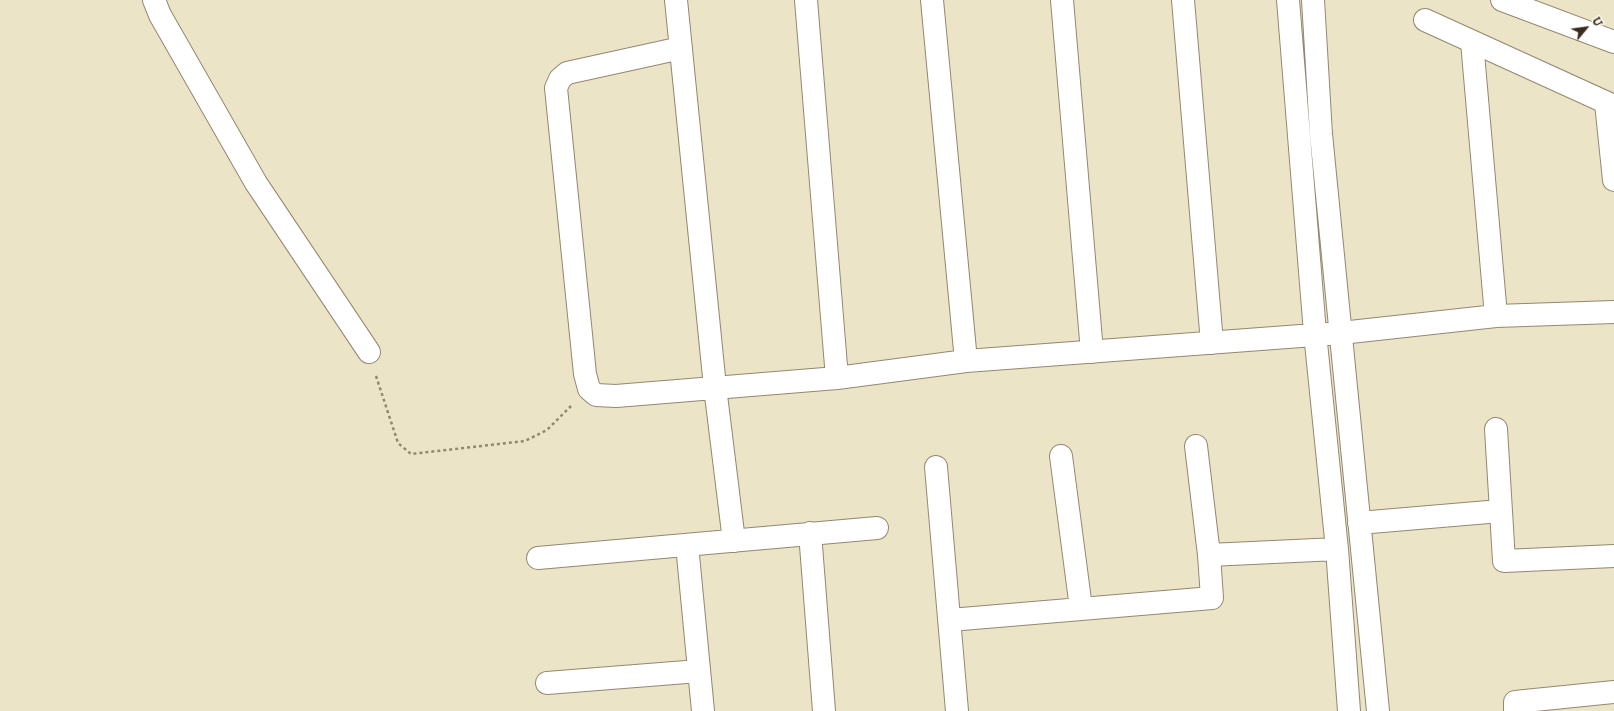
<!DOCTYPE html>
<html>
<head>
<meta charset="utf-8">
<style>
	body { margin:0 }
	#map { position:relative; width:1614px; height:711px; overflow:hidden; background:#ece4c6; font-family:"IM FELL DW Pica",serif }
	canvas { display:block }
	.north { position:absolute; left:1566px; top:8px; width:40px; height:40px; -webkit-text-stroke:3px #fdfcf7; paint-order:stroke; rotate:61deg; font-size:11px; font-weight:700; line-height:16px; text-align:center; color:#3b2a1e }
	.north::after { content:''; display:block; margin:auto; width:14px; height:18px; background:#3b2a1e; clip-path:polygon(50% 0,100% 100%,50% 72%,0 100%) }
</style>
</head>
<body>
<div id="map">
<canvas width="1614" height="711"></canvas>
<div class="north">U</div>
</div>
<script>
const context = document.querySelector('canvas').getContext('2d');
context.lineJoin = 'round';
const toPath = rows => new Path2D(rows.map(r => 'M' + r).join(''));
function trace(path, color, width, dash) { context.strokeStyle = color; context.lineWidth = width; context.lineCap = dash ? 'butt' : 'round'; context.setLineDash(dash || []); context.stroke(path); }
const street = toPath([
	[154,0,160,15,256,183,369,352],
	[676,0,715,387,734,541],
	[806,0,837,378],
	[932,0,966,361],
	[1062,0,1092,352],
	[1183,0,1212,343],
	[1288,0,1315,333,1337,549,1349,711],
	[1313,0,1321,134,1378,711],
	[1502,0,1614,42],
	[1425,20,1614,106],
	[1472,42,1496,316],
	[681,48,567,73,560,79,556,88,585,374,589,389,596,395,616,396,837,378,966,361,1341,333,1496,316,1614,312],
	[1606,103,1614,180],
	[1496,429,1504,561,1614,556],
	[1196,446,1209,555],
	[1061,456,1081,608],
	[936,467,957,711],
	[1359,523,1500,511],
	[810,533,824,711],
	[687,545,703,711],
	[538,558,877,528],
	[950,620,1212,598,1209,555,1337,549],
	[547,683,699,671],
	[1515,711,1515,702,1614,692]
]);
trace(street, '#948772', 24);
trace(toPath([
	[376,376,398,443,411,454,525,441,547,430,571,406]
]), '#948772', 2.5, [3, 3]);
trace(street, '#fff', 22);
</script>
</body>
</html>
